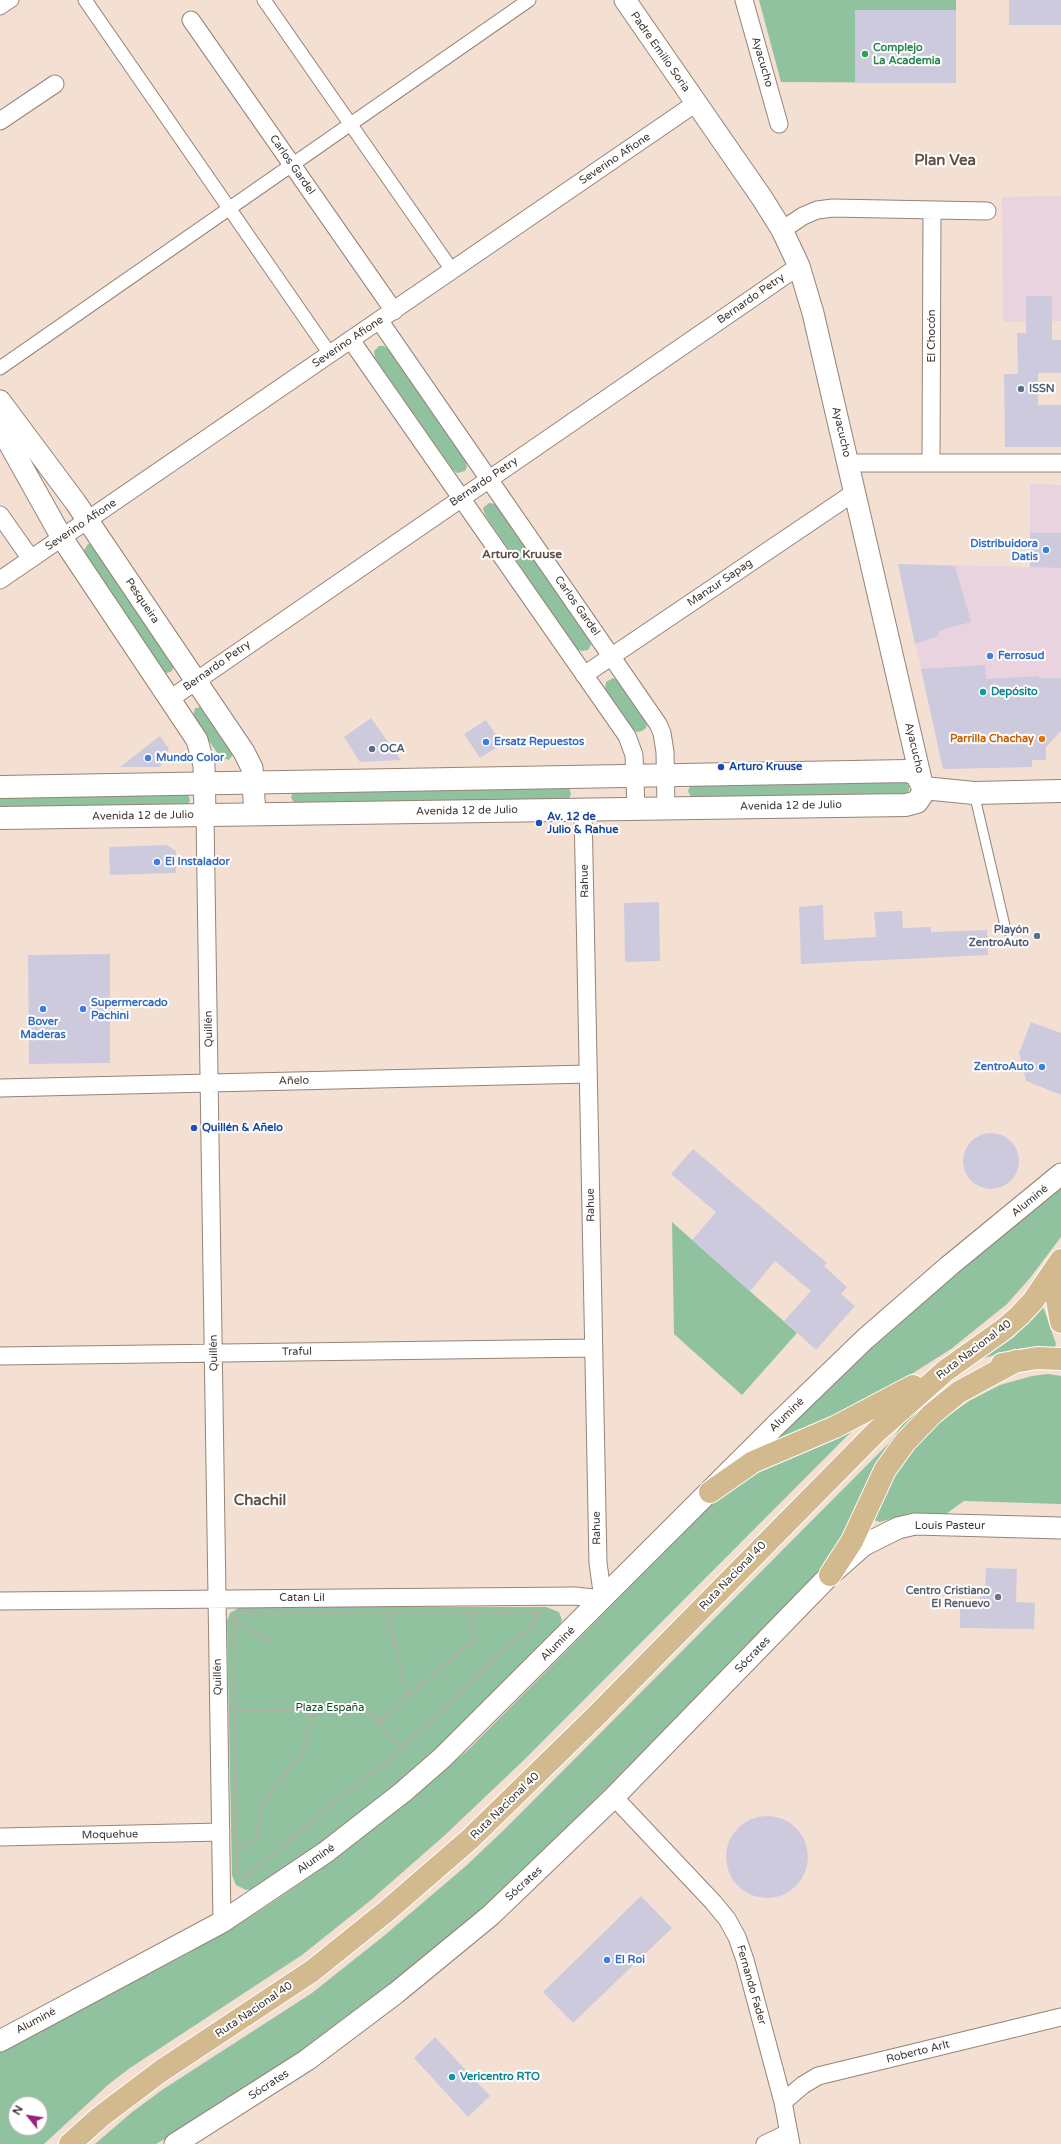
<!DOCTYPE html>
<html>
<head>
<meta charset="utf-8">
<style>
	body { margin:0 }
	#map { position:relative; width:1061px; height:2144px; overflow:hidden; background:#f3e0d2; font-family:"Varela Round",sans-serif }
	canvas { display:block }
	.north { position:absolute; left:8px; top:2096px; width:40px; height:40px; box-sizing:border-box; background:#fff; border:1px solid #b2afad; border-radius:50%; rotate:300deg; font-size:11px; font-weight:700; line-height:16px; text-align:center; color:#3e3732 }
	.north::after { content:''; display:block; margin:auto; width:14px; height:18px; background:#98207b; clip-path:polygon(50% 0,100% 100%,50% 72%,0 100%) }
</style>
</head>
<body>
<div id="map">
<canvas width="1061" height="2144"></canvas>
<div class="north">N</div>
</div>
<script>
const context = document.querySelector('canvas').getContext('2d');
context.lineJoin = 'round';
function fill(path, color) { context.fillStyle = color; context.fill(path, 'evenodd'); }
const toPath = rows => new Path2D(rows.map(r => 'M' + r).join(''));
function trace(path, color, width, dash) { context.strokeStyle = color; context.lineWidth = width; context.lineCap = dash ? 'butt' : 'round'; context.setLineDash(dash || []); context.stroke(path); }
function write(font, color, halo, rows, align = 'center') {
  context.font = font + ' "Varela Round",sans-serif'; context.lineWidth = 4; context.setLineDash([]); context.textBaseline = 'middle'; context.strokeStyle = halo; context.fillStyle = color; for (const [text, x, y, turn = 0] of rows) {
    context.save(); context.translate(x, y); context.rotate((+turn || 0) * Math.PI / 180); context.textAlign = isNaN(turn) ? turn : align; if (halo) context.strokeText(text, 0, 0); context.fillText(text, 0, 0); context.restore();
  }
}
fill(toPath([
	[1061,196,1061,321,1003,322,1002,197],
	[1030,484,1061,485,1061,704,1029,706,1032,767,943,769,898,564,1030,567]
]), '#e9d3df');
fill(toPath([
	[759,0,956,0,956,83,781,82],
	[379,346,384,346,388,349,466,461,467,467,465,471,457,473,453,470,375,358,374,351],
	[489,503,496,504,590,640,591,645,588,650,581,651,577,649,485,515,483,508],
	[88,544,93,544,174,666,172,671,167,673,162,671,83,552],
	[613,678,618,680,647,723,646,728,642,731,637,732,633,729,605,689,606,682],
	[203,707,234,753,229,760,220,757,193,717,195,708],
	[902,778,909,786,909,791,905,795,692,799,688,791,690,786],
	[569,787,571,794,569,799,295,805,291,797,293,792],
	[0,793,188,793,190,801,187,806,0,811],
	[1061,1186,1061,1237,1030,1278,1007,1304,951,1349,861,1406,773,1443,888,1330],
	[672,1222,797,1333,742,1395,674,1334],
	[1041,1307,1044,1309,1056,1344,1055,1347,1022,1348,984,1358,1014,1337],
	[1048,1374,1061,1376,1061,1504,964,1501,946,1514,911,1513,880,1522,873,1520,889,1481,914,1448,942,1420,969,1401,1000,1385,1032,1376],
	[951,1389,815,1579,514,1881,462,1928,325,2036,184,2128,156,2144,95,2144,131,2113,162,2090,312,1993,385,1935,467,1865,507,1827,889,1443,907,1418,925,1402],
	[862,1421,524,1760,445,1835,371,1900,302,1955,130,2068,109,2084,44,2144,0,2144,0,2051,187,1954,264,1908,321,1869,411,1799,469,1749,717,1499,744,1478],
	[16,2104,40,2104,40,2128,16,2128],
	[240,1607,546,1607,559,1612,562,1620,558,1630,454,1734,407,1776,322,1843,252,1889,246,1890,236,1885,232,1875,227,1621,230,1613]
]), '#90c29f');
fill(toPath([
	[1009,0,1061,0,1061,25,1009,25],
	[855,10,956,10,956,83,855,83],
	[1026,296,1052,296,1052,340,1061,340,1061,373,1038,373,1038,405,1061,405,1061,447,1005,447,1004,374,1018,374,1017,333,1026,333],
	[1030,533,1061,533,1061,568,1030,567],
	[898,564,955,566,971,622,938,631,939,636,915,644],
	[985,665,986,679,1039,676,1039,678,1061,678,1061,731,1046,747,1046,760,1032,760,1032,767,943,769,921,669],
	[371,718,401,760,360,762,344,737],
	[486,720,502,744,480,758,464,734],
	[160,736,169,749,160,767,120,767],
	[167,845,176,851,176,873,110,875,109,847],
	[659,902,660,961,625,962,624,903],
	[823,905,824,940,876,937,874,912,902,911,903,928,931,927,931,932,987,930,988,955,801,964,799,907],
	[110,954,110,1063,29,1064,28,955],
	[1031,1022,1061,1033,1061,1095,1026,1081,1019,1053],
	'963 1161a28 28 0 1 1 56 0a28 28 0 1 1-56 0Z',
	[693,1149,827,1263,824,1266,847,1287,841,1294,855,1306,816,1350,784,1321,811,1291,775,1261,750,1291,692,1240,716,1212,671,1174],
	[986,1568,1017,1569,1016,1602,1035,1603,1034,1629,960,1628,960,1604,979,1605,980,1592,985,1592],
	'726 1857a41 41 0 1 1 82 0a41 41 0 1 1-82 0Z',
	[641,1896,672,1928,573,2023,543,1992],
	[435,2037,490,2096,468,2117,414,2058]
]), '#cecade');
const service = toPath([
	[974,793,1006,930]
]);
const pedestrian = toPath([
	[85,0,330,354],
	[264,0,452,270],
	[0,8,12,0],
	[0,368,529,0]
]);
const minor = toPath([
	[744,0,779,124],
	[191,20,394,311],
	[0,121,55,84],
	[782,230,803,216,817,210,833,208,987,211],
	[379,320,658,724,662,733,665,752,666,808],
	[351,340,627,736,634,755,636,808],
	[931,462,932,210],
	[848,463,1061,463],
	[0,515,31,559],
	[0,580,696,103],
	[584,675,855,492],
	[170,699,799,266],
	[205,815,222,1922],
	[0,1088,588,1074],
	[0,1356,594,1348],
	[0,1601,575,1596,603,1599,598,1563,583,809],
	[614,1797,713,1902,727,1919,737,1937,745,1960,783,2102,791,2144],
	[0,1837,221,1832],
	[783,2102,803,2085,818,2076,1061,2017],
	[765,2144,788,2133]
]);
const tertiary = toPath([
	[625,0,762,198,782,230,799,266,813,313,923,788],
	[0,401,76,503,244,752,252,768,255,814],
	[0,427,62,538,197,740,204,765,205,815],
	[0,2041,222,1922,326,1852,403,1792,442,1758,776,1425,865,1339,949,1266,1061,1174],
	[175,2144,307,2060,396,1993,491,1915,614,1797,830,1575,864,1545,898,1528,915,1524,1061,1528]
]);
const secondary = toPath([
	[0,787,908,771,917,775,923,788,923,793,917,802,906,805,0,818],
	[923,788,974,793,1061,791]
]);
const primary = toPath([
	[1061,1265,1056,1285,1057,1300,1061,1322],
	[1002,1364,1037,1358,1061,1359],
	[710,1492,753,1462,835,1427,913,1386],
	[830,1575,852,1541,885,1470,905,1442,932,1414,959,1392,1016,1361],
	[70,2144,100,2117,161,2071,312,1971,388,1910,470,1839,596,1716,875,1433,945,1371,1004,1329,1019,1316,1033,1301,1061,1260]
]);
trace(service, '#958477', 11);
trace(pedestrian, '#958477', 15);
trace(minor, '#958477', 19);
trace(tertiary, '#958477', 23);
trace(secondary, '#958477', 24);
trace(primary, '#fff', 24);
trace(toPath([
	[537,1612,538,1618,401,1749,242,1879,236,1873,234,1620,240,1613,537,1612],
	[388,1615,407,1696],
	[235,1621,271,1642],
	[235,1711,366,1708,401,1749],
	[378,1722,475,1639,471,1614],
	[238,1849,258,1838,261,1804,302,1754,313,1709]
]), '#bcaca1', 2.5, [3, 2]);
trace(service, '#fff', 9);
trace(pedestrian, '#fff', 13);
trace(minor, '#fff', 17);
trace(tertiary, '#fff', 21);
trace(secondary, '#fff', 22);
trace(primary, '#d3b98e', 22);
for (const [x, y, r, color] of [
	[865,54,4,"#2e9e5b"],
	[1021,389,4,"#5c6f8a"],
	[1046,550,4,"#3f7fe0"],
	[990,656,4,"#3f7fe0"],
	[983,692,4,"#0f9aa8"],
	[1042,739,4,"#e8710a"],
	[486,742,4,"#3f7fe0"],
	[372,749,4,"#5c6f8a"],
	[148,758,4,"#3f7fe0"],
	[721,767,4,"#1a4fb4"],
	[539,823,4,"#1a4fb4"],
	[157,862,4,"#3f7fe0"],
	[1037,936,4,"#5c6f8a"],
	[43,1009,4,"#3f7fe0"],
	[83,1009,4,"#3f7fe0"],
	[1042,1067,4,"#3f7fe0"],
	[194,1128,4,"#1a4fb4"],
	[998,1597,4,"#6b7280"],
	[607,1960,4,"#3f7fe0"],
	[452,2077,4,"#0f9aa8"]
]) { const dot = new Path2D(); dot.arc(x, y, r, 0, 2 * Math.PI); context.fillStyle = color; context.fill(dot); trace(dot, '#fff', 1.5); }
write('bold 11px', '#27864d', '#fff', [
	["Complejo",873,48],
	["La Academia",873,61]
], 'left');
write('11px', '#3e3732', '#fff', [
	["Padre Emilio Soria",660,52,55],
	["Ayacucho",762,62,74],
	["Severino Afione",615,159,-34],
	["Carlos Gardel",292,165,55],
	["Bernardo Petry",751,299,-35],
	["El Chocón",932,336,-90],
	["Severino Afione",348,342,-34],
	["Ayacucho",841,432,77],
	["Bernardo Petry",484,482,-34],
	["Severino Afione",81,525,-34],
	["Manzur Sapag",720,583,-34],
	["Pesqueira",142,601,56],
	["Carlos Gardel",577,606,55],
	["Bernardo Petry",217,666,-35],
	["Ayacucho",914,748,77],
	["Avenida 12 de Julio",791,806,-1],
	["Avenida 12 de Julio",467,811,-1],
	["Avenida 12 de Julio",143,816,-1],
	["Rahue",585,881,-91],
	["Quillén",209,1029,-91],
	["Añelo",294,1081,-1],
	["Aluminé",1030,1201,-39],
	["Rahue",591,1205,-91],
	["Ruta Nacional 40",974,1350,-37],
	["Traful",297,1352,-1],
	["Quillén",214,1353,-91],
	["Aluminé",787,1415,-44],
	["Louis Pasteur",950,1526],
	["Rahue",597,1528,-91],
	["Ruta Nacional 40",733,1576,-46],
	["Catan Lil",302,1598],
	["Aluminé",558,1644,-45],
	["Sócrates",753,1655,-46],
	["Quillén",218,1677,-91],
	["Ruta Nacional 40",505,1806,-44],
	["Moquehue",110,1835,-1],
	["Aluminé",316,1859,-35],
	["Sócrates",524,1884,-42],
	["Fernando Fader",751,1985,74],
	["Ruta Nacional 40",254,2010,-34],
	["Aluminé",36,2021,-28],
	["Roberto Arlt",918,2052,-14],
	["Sócrates",269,2085,-33]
]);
write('bold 11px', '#4e5e75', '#fff', [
	["ISSN",1029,389],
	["OCA",380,749],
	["Playón",1029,930,"right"],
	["ZentroAuto",1029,943,"right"]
], 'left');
write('bold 11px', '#366cbe', '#fff', [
	["Distribuidora",1038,544,"right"],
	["Datis",1038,557,"right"],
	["Ferrosud",998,656],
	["Ersatz Repuestos",494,742],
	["Mundo Color",156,758],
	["El Instalador",165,862],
	["Supermercado",91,1003],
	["Pachini",91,1016],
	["Bover",43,1022,"center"],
	["Maderas",43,1035,"center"],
	["ZentroAuto",1034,1067,"right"],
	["El Roi",615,1960]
], 'left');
write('bold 11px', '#0d838f', '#fff', [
	["Depósito",991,692],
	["Vericentro RTO",460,2077]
], 'left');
write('bold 11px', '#c56008', '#fff', [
	["Parrilla Chachay",1034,739]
], 'right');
write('bold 11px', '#164399', '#fff', [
	["Arturo Kruuse",729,767],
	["Av. 12 de",547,817],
	["Julio & Rahue",547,830],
	["Quillén & Añelo",202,1128]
], 'left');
write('bold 11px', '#5b616d', '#fff', [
	["Centro Cristiano",990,1591],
	["El Renuevo",990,1604]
], 'right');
write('11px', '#17482b', '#fff', [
	["Plaza España",330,1708]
]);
write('bold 12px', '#605045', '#fff', [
	["Arturo Kruuse",522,555]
]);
write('bold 15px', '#605045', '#fff', [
	["Plan Vea",945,161],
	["Chachil",260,1501]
]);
</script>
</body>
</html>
